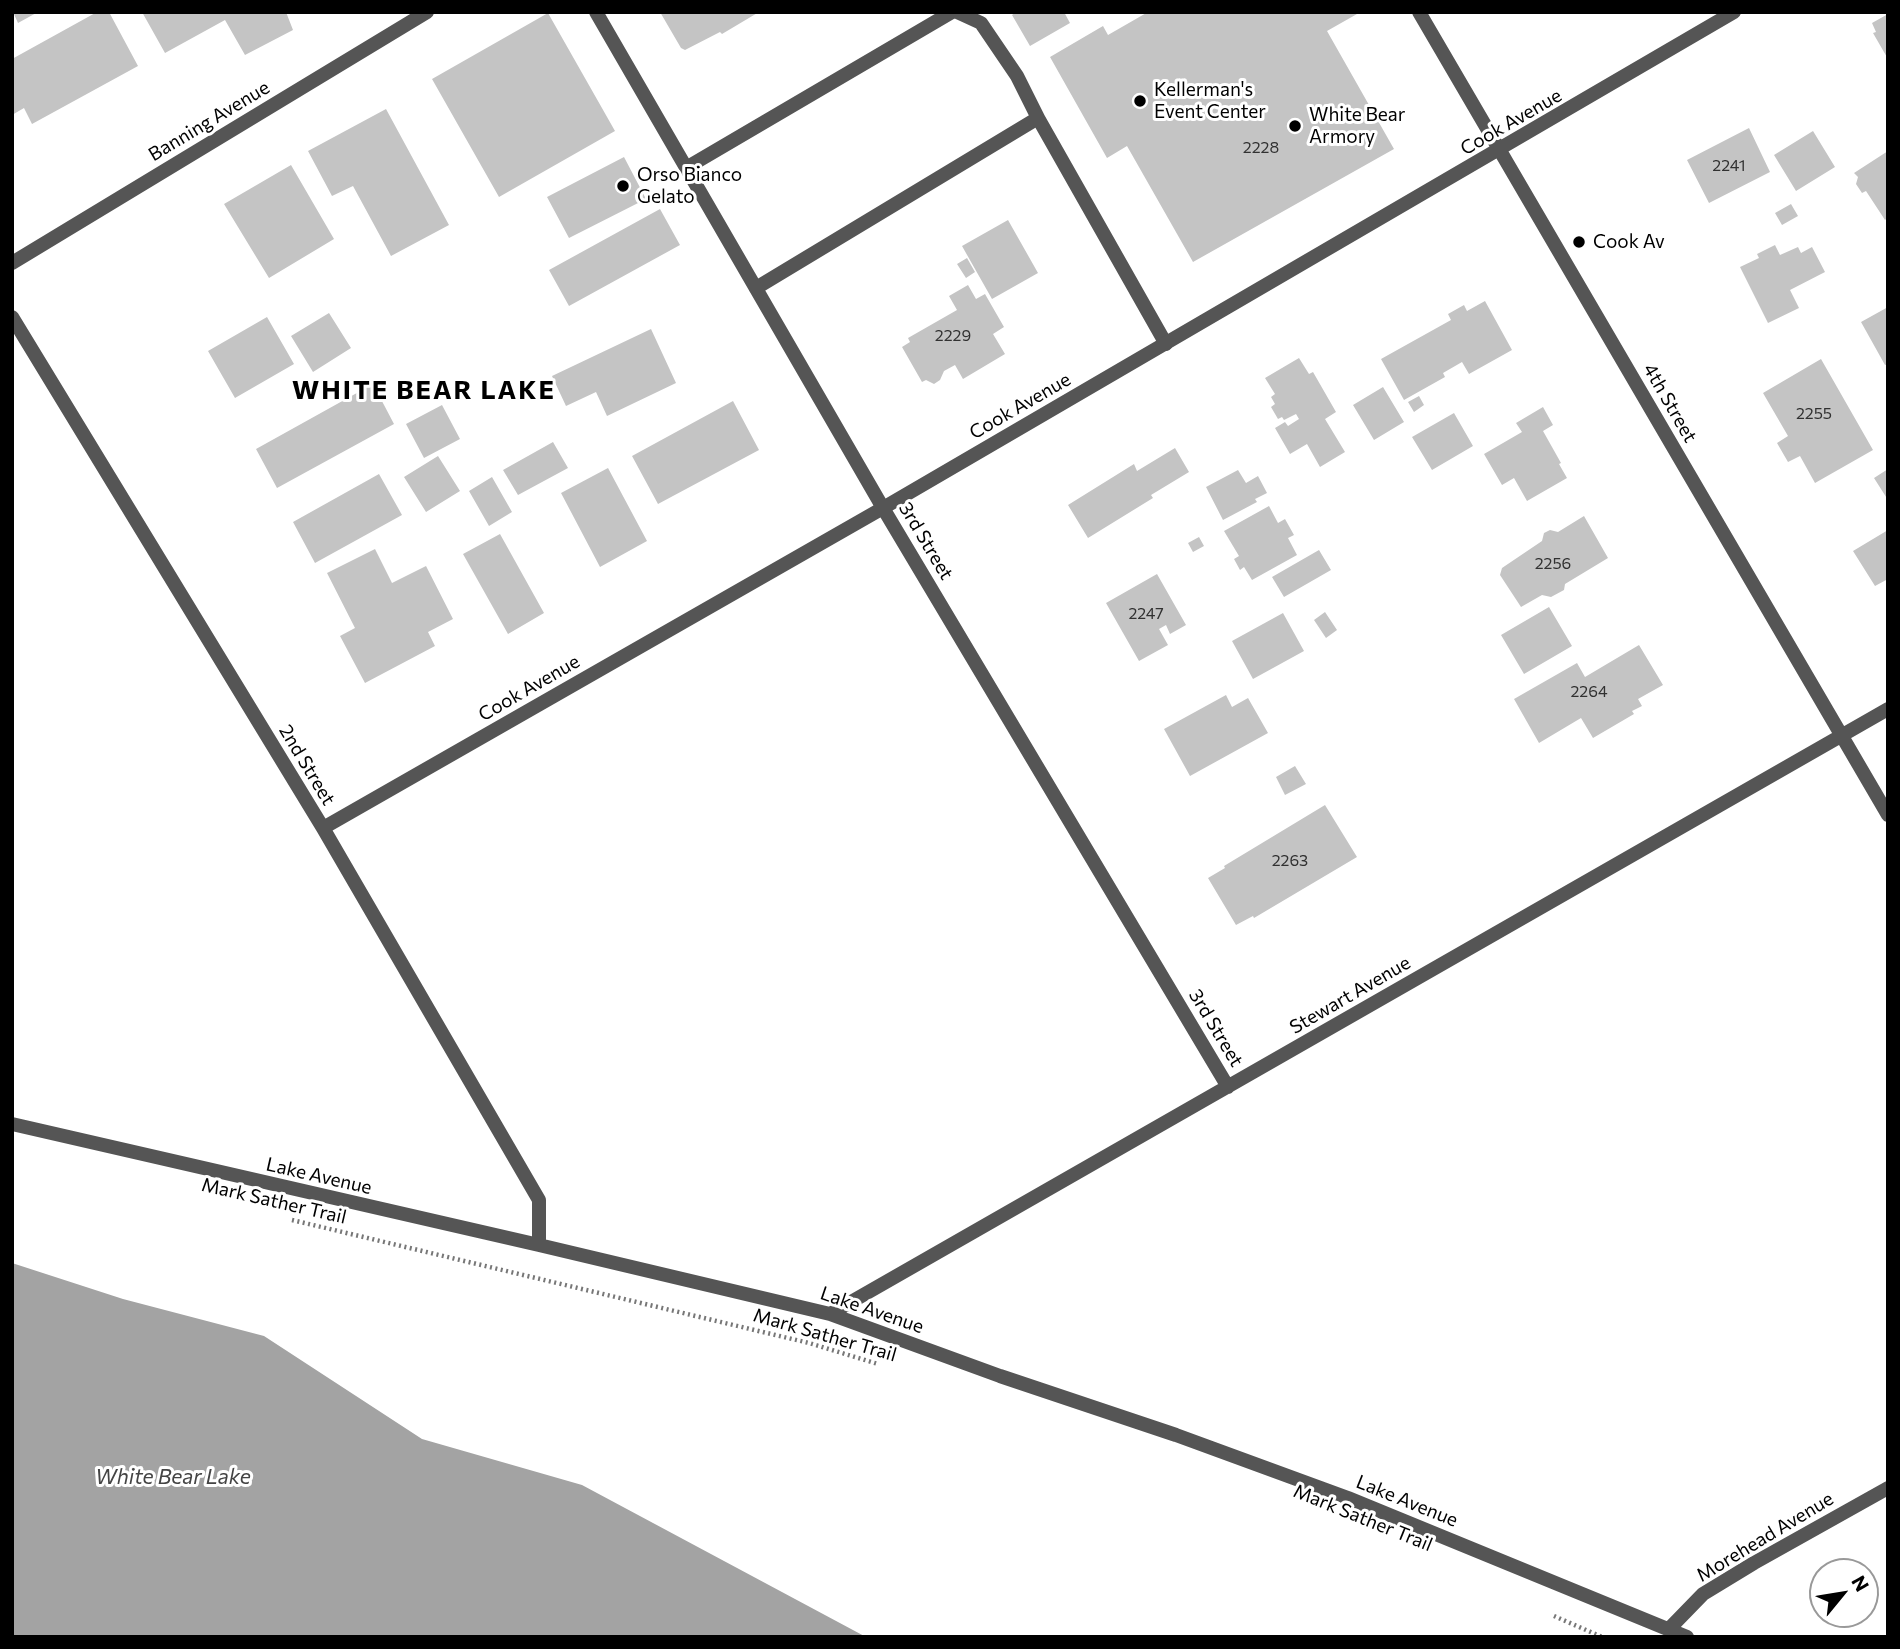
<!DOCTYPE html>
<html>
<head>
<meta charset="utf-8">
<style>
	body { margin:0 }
	#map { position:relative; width:1900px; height:1649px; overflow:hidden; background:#fff; font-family:Commissioner,sans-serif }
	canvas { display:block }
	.frame { position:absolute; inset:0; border:14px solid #000; pointer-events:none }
	.north { position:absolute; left:1809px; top:1558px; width:70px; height:70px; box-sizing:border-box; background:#fff; border:2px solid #999; border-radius:50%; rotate:60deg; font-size:19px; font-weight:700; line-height:28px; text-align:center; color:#000 }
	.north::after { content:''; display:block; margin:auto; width:24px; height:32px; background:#000; clip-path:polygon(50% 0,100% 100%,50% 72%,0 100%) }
</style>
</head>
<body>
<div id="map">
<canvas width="1900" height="1649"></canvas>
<div class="frame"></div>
<div class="north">N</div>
</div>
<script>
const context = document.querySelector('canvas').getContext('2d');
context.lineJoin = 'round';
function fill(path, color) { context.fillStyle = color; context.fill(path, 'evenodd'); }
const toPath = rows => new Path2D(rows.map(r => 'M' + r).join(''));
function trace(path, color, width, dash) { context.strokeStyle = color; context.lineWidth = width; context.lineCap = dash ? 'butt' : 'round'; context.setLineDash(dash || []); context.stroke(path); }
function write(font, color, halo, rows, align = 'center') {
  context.font = font + ' Commissioner,sans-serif'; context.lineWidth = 6; context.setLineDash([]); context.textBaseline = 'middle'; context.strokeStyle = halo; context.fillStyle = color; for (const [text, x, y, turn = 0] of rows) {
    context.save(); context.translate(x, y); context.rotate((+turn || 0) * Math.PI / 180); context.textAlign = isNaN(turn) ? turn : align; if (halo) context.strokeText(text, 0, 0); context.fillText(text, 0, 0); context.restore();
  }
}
fill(toPath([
	[12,1263,123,1299,264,1336,422,1439,582,1485,866,1637,12,1637]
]), '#a3a3a3');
fill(toPath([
	[13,12,38,12,18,23],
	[97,12,109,12,138,66,32,124,24,108,12,115,12,59],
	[142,12,286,12,293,30,245,55,225,20,165,53],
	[660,12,759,12,722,34,720,32,685,50,681,48],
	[1016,12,1064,12,1070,23,1030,46,1012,15],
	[1148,12,1356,12,1357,14,1327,31,1394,149,1193,262,1127,146,1107,158,1050,57,1103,26,1108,35],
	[548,13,615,131,499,197,432,79],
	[1888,14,1888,59,1873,33,1876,32,1872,23],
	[386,109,449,225,391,256,353,186,332,196,308,151],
	[1749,128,1770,172,1709,203,1687,160],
	[1813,131,1835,167,1796,191,1774,155],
	[1888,151,1888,217,1885,220,1866,191,1862,193,1856,184,1858,177,1854,173],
	[624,157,646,199,569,238,547,197],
	[291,165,334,239,269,278,224,204],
	[1791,204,1798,216,1782,225,1775,213],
	[660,209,680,245,569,306,549,270],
	[1008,220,1038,273,992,299,962,246],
	[1775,245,1780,255,1798,247,1801,253,1812,247,1825,272,1790,290,1799,308,1768,323,1740,267,1759,258,1757,254],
	[967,258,975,272,966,278,957,264],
	[968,285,976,299,985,294,1004,327,993,334,1005,354,963,379,955,365,944,371,940,380,934,384,926,380,922,382,902,347,910,342,908,338,957,310,949,296],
	[1485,301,1512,350,1469,374,1462,362,1443,373,1445,377,1404,400,1381,359,1451,320,1448,314,1464,305,1467,311],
	[1888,307,1888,364,1885,365,1861,322],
	[329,313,351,348,313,372,291,336],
	[267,317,294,364,235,398,208,351],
	[651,329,676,383,607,416,596,392,566,406,552,376],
	[1299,358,1309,374,1313,372,1336,412,1325,419,1345,452,1320,467,1307,444,1290,454,1275,428,1285,422,1288,426,1299,419,1296,414,1284,420,1282,417,1278,419,1271,407,1275,404,1271,397,1275,394,1265,378],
	[1821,359,1873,450,1815,483,1800,456,1788,462,1777,443,1788,436,1763,393],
	[373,384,394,424,277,488,256,449],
	[1383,387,1404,422,1374,440,1353,405],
	[1419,396,1424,405,1414,412,1408,402],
	[733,401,759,450,658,504,632,456],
	[442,405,460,439,424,458,406,424],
	[1543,407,1553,425,1543,431,1561,463,1559,464,1567,478,1527,501,1514,478,1502,485,1484,454,1522,432,1516,423],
	[1454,413,1473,446,1432,470,1412,437],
	[553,442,568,468,518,495,503,470],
	[1175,448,1189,472,1151,495,1153,498,1088,538,1068,505,1134,464,1137,471],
	[438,456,460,491,426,512,404,477],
	[608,468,647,541,600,567,561,493],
	[1888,469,1888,500,1874,478],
	[1238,470,1246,483,1258,476,1267,493,1255,499,1257,502,1223,520,1206,487],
	[379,474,402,515,315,563,293,522],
	[492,477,512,512,489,526,469,491],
	[1269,506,1278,523,1285,519,1294,535,1288,538,1297,555,1252,580,1244,567,1240,570,1234,559,1239,556,1224,531],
	[1584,516,1608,558,1565,584,1564,590,1551,597,1542,595,1521,607,1500,575,1502,568,1542,541,1544,533,1550,530,1558,532],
	[1888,530,1888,579,1875,586,1853,551],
	[500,534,544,613,508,634,463,554],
	[1199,537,1204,546,1193,552,1188,543],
	[375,549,392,583,426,566,453,619,428,632,435,646,365,683,340,636,355,628,327,573],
	[1319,550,1331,570,1284,597,1272,577],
	[1157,574,1186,625,1170,634,1166,625,1159,629,1168,645,1139,661,1106,603],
	[1549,607,1572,646,1524,674,1501,635],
	[1325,612,1337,630,1326,638,1314,620],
	[1283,613,1304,651,1253,679,1232,641],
	[1639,645,1663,685,1638,699,1642,706,1632,711,1634,714,1593,738,1581,718,1539,743,1514,699,1577,663,1585,677],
	[1226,695,1232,707,1248,698,1268,733,1190,776,1164,729],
	[1295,766,1306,784,1285,795,1276,777],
	[1325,805,1357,857,1254,918,1253,916,1236,925,1208,878,1225,868,1224,866]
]), '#c4c4c4');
trace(toPath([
	[292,1220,809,1343,878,1364],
	[1554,1616,1602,1637]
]), '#777', 4.5, [2, 3.5]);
trace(toPath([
	[1038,118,1166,344],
	[686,168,952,12],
	[756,288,1038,118,1017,76,981,23,957,12]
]), '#555', 14);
trace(toPath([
	[596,12,883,508,1228,1087],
	[1419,12,1888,815],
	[12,263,427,12],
	[12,317,323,828,539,1200,539,1245],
	[323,828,883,508,1734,12],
	[12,1124,539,1245,830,1314,1000,1376,1176,1435,1348,1498,1687,1637],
	[830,1314,1888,709],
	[1669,1629,1703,1594,1754,1563,1888,1488]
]), '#555', 14);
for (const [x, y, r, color] of [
	[1140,101,7,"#000"],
	[1295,126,7,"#000"],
	[623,186,7,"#000"],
	[1579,242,7,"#000"]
]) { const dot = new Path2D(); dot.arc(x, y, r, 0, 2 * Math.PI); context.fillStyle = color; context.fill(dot); trace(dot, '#fff', 2.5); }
write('16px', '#313131', null, [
	["2228",1261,148],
	["2241",1729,166],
	["2229",953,336],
	["2255",1814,414],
	["2256",1553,564],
	["2247",1146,614],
	["2264",1589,692],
	["2263",1290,861]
]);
write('19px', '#000', '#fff', [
	["Kellerman's",1154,90],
	["Event Center",1154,112],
	["White Bear",1309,115],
	["Armory",1309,137],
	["Orso Bianco",637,175],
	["Gelato",637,197],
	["Cook Av",1593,242]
], 'left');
write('19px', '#000', '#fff', [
	["Banning Avenue",209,121,-31],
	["Cook Avenue",1511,122,-30],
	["4th Street",1670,403,60],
	["Cook Avenue",1020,406,-30],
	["3rd Street",926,541,59],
	["Cook Avenue",529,688,-30],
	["2nd Street",307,765,59],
	["Stewart Avenue",1350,995,-30],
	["3rd Street",1216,1028,59],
	["Lake Avenue",319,1176,13],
	["Mark Sather Trail",274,1201,13],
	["Lake Avenue",872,1310,19],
	["Mark Sather Trail",825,1335,16],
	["Lake Avenue",1407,1501,22],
	["Mark Sather Trail",1363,1518,22],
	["Morehead Avenue",1765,1537,-31]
]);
write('italic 21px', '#444', '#fff', [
	["White Bear Lake",173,1477]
]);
context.letterSpacing = '2px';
write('bold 26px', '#000', '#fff', [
	["WHITE BEAR LAKE",424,390]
]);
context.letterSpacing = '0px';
</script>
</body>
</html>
